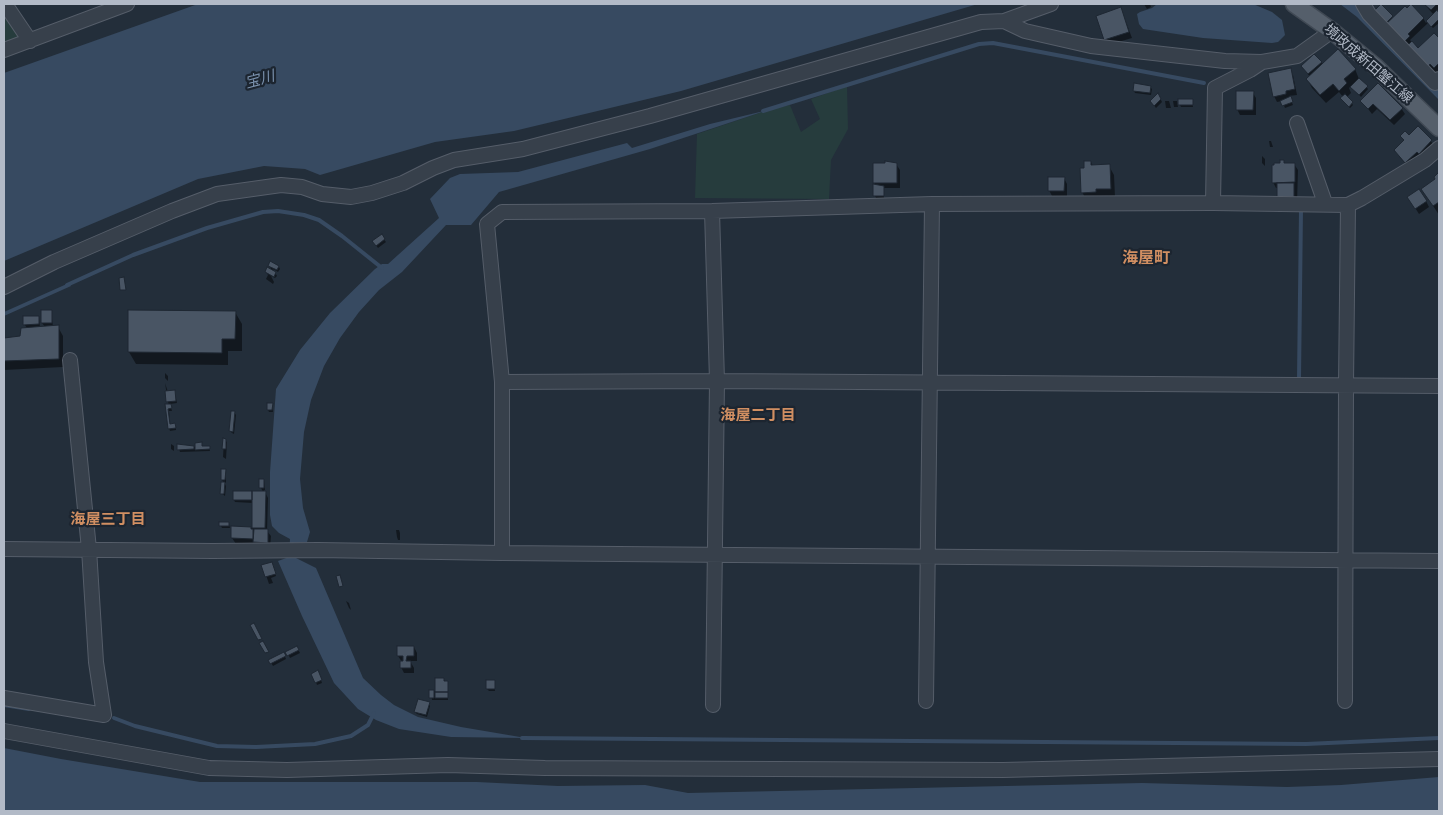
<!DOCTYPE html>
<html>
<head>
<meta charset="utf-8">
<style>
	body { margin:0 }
	#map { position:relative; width:1443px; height:815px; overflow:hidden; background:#232e3a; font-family:Arial,sans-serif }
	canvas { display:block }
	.frame { position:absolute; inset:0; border:5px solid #b2bac7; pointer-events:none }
</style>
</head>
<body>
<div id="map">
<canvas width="1443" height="815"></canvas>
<div class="frame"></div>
</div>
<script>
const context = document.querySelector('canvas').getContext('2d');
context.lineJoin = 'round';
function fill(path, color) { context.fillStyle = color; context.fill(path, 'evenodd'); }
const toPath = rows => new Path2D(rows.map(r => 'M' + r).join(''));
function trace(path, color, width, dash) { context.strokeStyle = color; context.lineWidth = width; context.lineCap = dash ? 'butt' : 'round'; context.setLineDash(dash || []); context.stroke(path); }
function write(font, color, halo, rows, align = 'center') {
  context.font = font + ' Arial,"Noto Sans JP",sans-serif'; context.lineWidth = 4.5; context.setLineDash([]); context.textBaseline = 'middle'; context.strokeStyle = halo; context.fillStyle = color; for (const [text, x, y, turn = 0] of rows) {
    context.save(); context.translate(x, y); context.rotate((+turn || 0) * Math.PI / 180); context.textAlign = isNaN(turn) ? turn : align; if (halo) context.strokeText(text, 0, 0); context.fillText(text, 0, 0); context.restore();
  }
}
fill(toPath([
	[6,18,18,34,17,38,4,44,4,20],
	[847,86,848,129,831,160,829,199,695,198,697,134,768,110,790,105,801,132,820,119,811,99]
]), '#263c3d');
fill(toPath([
	[198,4,978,4,681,91,514,131,435,142,320,175,305,169,264,166,198,179,4,261,4,73],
	[1157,4,1253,4,1272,12,1282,20,1285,35,1278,42,1272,43,1203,38,1143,29,1139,24,1137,14,1140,12,1152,8],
	[1340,4,1361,4,1367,15,1439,89,1439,100,1357,17],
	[768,110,650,149,499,192,471,225,446,225,402,272,379,290,359,312,340,338,324,366,311,400,304,432,300,479,303,508,310,532,307,542,294,543,294,557,316,568,363,678,381,695,394,705,418,717,461,727,526,738,451,737,399,729,376,720,358,709,334,683,302,616,278,561,289,557,290,539,279,533,272,526,270,515,270,472,276,389,300,350,330,313,375,269,382,264,388,264,439,218,430,199,450,178,460,174,518,172,627,143,632,148,710,124],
	[69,283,71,286,4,316,4,312],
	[4,748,61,759,200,782,477,782,558,786,645,785,688,793,1142,783,1287,787,1341,785,1439,777,1439,811,4,811]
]), '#374a61');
fill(toPath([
	[1144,4,1150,4,1151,7,1147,9],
	[1424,4,1439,4,1439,11,1437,13,1439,14,1439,23,1433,28,1428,23,1410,40,1418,50,1434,34,1439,40,1439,76,1436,72,1432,76,1378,18,1381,6,1393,19,1423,18,1426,23,1434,15],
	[1121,9,1132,38,1108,45,1105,39],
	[1321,62,1323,66,1355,69,1359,79,1368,89,1361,97,1351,86,1349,88,1351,93,1347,97,1353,105,1350,108,1343,101,1343,97,1339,92,1326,103,1312,88,1307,79,1310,77,1302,66],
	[1290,70,1293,75,1297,95,1289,96,1293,105,1285,108,1282,101,1277,102,1274,96],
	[1150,87,1152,89,1151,95,1135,93,1134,91],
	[1253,93,1256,98,1256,115,1240,115,1237,109],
	[1158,94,1162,102,1156,108,1153,104],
	[1192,100,1193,107,1181,107,1180,105],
	[1165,101,1169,101,1171,108,1166,108],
	[1173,101,1177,101,1178,107,1174,107],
	[1362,101,1401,108,1405,114,1394,125,1377,109,1372,114],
	[1418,128,1431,141,1434,147,1409,168,1399,156,1409,137],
	[1269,141,1271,141,1273,147,1270,147],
	[1262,156,1265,159,1265,166,1262,163],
	[1283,161,1285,164,1294,164,1298,170,1297,203,1282,203,1278,197,1278,188,1276,188,1273,182],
	[1091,162,1093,166,1109,166,1114,175,1115,197,1087,201,1082,192,1085,169],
	[896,164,900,170,900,188,883,188,884,198,876,198,875,196,876,186,874,182],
	[1439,174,1439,215,1428,198],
	[1064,178,1067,184,1067,196,1052,196,1049,190],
	[1426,201,1429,207,1419,214,1412,203],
	[381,236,386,242,378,248,373,241],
	[269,266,279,267,280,269,278,272,273,269,277,276,275,278,271,276,274,282,273,284,266,279,268,275,266,272,273,272],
	[42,311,51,311,53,327,58,327,63,336,63,367,4,370,4,339,22,337,27,328,24,324,39,317,40,328,45,327,42,323],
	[235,312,242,324,242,351,228,351,228,365,136,364,129,352],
	[165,373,168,376,168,381,165,378],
	[165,383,168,392,174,391,175,394,177,403,170,404,172,411,169,411,170,425,176,427,176,430,170,431,169,428,166,405,169,405,168,402],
	[272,405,273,412,269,412,268,410],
	[234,412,236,415,234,434,232,433,230,431],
	[224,440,227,442,226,459,223,457],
	[171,444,174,446,174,451,171,449],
	[201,444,203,447,209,447,210,451,180,452,179,449,179,446,196,447],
	[225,470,226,473,226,483,224,482,226,486,225,496,221,493,224,483,222,480],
	[264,480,265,490,264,490,268,498,267,531,271,536,270,548,256,544,236,544,232,538,233,528,253,528,253,503,235,502,234,500,263,492,261,488],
	[229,524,230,528,222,528,221,526],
	[396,530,399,530,400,533,400,540,398,540,397,537],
	[263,566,273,566,276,576,271,578,273,583,269,584],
	[346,601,349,603,351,610,349,608],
	[297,647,300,653,290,658,287,652],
	[414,647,417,653,417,661,410,661,414,668,414,673,404,673,401,667,402,662,398,656],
	[284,654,286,659,273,666,270,661],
	[319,674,322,683,317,685,316,682],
	[444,680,448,685,448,700,432,700,431,691,436,691],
	[494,681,495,691,489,691,487,689],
	[429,703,430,706,427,717,417,714,415,712]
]), '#0007');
trace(toPath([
	[763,111,979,44,993,43,1204,83],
	[1299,209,1301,209,1299,379],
	[67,285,133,255,207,228,263,212,278,211,304,215,319,220,342,236,382,268],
	[4,705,29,709],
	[114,718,135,726,217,746,256,747,315,744,351,736,368,725,374,713],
	[522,738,1306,744,1439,738]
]), '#374a61', 4);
const building = toPath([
	[1381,4,1393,16,1385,24,1373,12,1381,4],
	[1411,4,1424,18,1408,34,1410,36,1403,43,1385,25,1405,6,1407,8,1411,4],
	[1424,4,1437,4,1431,10,1424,4],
	[1121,7,1129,32,1104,40,1096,16,1121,7],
	[1437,10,1439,13,1439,19,1431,27,1426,21,1437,10],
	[1434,33,1439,38,1439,63,1434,68,1430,64,1427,68,1406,47,1412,41,1418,48,1434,33],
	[1338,49,1356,69,1344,79,1347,83,1339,91,1333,84,1320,95,1306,79,1338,49],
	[1314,54,1322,62,1308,74,1301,66,1314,54],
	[1291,68,1295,89,1286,91,1286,94,1273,97,1268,73,1291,68],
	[1359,78,1368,86,1359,95,1350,87,1359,78],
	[1134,83,1151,86,1150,93,1133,91,1134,83],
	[1378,83,1403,108,1390,120,1373,104,1368,109,1360,101,1378,83],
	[1236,91,1254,91,1253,110,1236,110,1236,91],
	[1158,93,1161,99,1154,106,1150,101,1158,93],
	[1345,94,1353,102,1349,107,1340,98,1345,94],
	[1291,96,1293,102,1282,106,1280,101,1291,96],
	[1178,99,1193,99,1193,105,1178,105,1178,99],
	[1418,126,1432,140,1419,154,1417,152,1405,163,1394,150,1404,140,1400,136,1405,131,1409,135,1418,126],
	[1280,160,1284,160,1284,163,1295,163,1295,182,1272,183,1272,165,1274,165,1274,163,1280,163,1280,160],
	[885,161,897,163,897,183,873,183,873,163,885,163,885,161],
	[1084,161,1091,161,1091,165,1110,164,1111,189,1096,189,1096,192,1081,193,1080,168,1084,168,1084,161],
	[1439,172,1439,202,1433,206,1421,189,1435,179,1434,177,1439,172],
	[1048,177,1065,177,1064,191,1048,191,1048,177],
	[1277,183,1294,183,1294,197,1277,197,1277,183],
	[873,184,884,186,884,196,873,196,873,184],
	[1419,189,1427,201,1415,209,1407,197,1419,189],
	[382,234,385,239,376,246,372,241,382,234],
	[270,261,279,266,277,270,268,266,270,261],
	[267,267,276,272,274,277,265,272,267,267],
	[124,277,126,290,120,290,119,278,124,277],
	[41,310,52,310,52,323,41,323,41,310],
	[128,310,236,311,235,339,222,339,222,353,128,352,128,310],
	[23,316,39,316,39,324,23,325,23,316],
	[59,325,59,359,4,361,4,338,20,336,21,328,59,325],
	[175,390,176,401,166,402,165,391,175,390],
	[267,403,273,403,272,410,267,410,267,403],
	[165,404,171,404,172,408,168,409,170,424,175,423,176,428,168,429,165,404],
	[231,411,235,411,233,432,229,431,231,411],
	[223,438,226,439,226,449,222,449,223,438],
	[202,442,202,446,210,446,210,449,195,450,195,443,202,442],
	[177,444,194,446,194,449,177,450,177,444],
	[221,469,226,469,225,480,221,480,221,469],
	[259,479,264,479,264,488,259,488,259,479],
	[221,482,225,482,224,494,220,494,221,482],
	[233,491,252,491,252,500,233,500,233,491],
	[252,491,266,491,265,528,252,528,252,491],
	[219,522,229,522,229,526,219,526,219,522],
	[231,526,251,527,251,529,253,529,253,539,231,538,231,526],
	[254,529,268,529,268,543,253,542,254,529],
	[272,562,276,574,265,577,261,565,272,562],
	[340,575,343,586,339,587,336,576,340,575],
	[254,623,262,639,258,640,250,625,254,623],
	[263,641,269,652,265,653,259,643,263,641],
	[297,646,299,650,287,656,285,652,297,646],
	[397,646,414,646,414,656,407,656,406,661,411,661,411,668,400,668,400,661,403,661,403,656,397,656,397,646],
	[284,652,286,656,270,664,268,660,284,652],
	[318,670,322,680,315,683,311,674,318,670],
	[435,678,444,678,444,681,448,681,448,692,435,692,435,678],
	[486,680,495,680,495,689,486,689,486,680],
	[429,690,434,690,434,698,429,698,429,690],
	[435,692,448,692,448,698,435,698,435,692],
	[418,699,430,702,426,715,414,712,418,699]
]);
fill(building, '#495564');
trace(building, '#1e2732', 1);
const minor = toPath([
	[5,4,30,41],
	[1363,4,1369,14,1435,83,1439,79],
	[1004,21,1025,31,1091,46,1225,61,1262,62,1297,56,1332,31],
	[4,50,127,4],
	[1297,123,1325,203],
	[1213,203,1215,88,1250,70,1262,62],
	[712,211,717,381,713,705],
	[4,287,54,262,172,211,217,194,281,185,302,187,322,194,351,197,372,193,403,183,433,168,454,160,523,149,650,116,981,22,1004,21,1051,4],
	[502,382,717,381,1439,386],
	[4,549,213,551,318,550,502,553,1439,561],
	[502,553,502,382,487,224,502,212,712,211,932,204,1213,203,1348,205,1362,198,1425,160,1439,148],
	[4,698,104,715,96,662,89,549,70,360],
	[926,701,932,204],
	[1345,701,1346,385,1348,205],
	[4,731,209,768,287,770,448,765,545,768,1003,770,1439,759]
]);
const major = toPath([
	[1294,4,1332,31,1376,67,1439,128]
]);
trace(minor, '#555d69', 16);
trace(major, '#404954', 19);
trace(minor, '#37404b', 14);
trace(major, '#555f6b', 16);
write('14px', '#b2bac7', '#1c2530', [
	["境政成新田蟹江線",1368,64,41]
]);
write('italic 15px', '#7b92ae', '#1c2530', [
	["宝川",260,80,-15]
]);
write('bold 15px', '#d18f62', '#1c2530', [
	["海屋二丁目",758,416],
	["海屋三丁目",108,520]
]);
write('bold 16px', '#d18f62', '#1c2530', [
	["海屋町",1146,259]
]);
</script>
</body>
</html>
